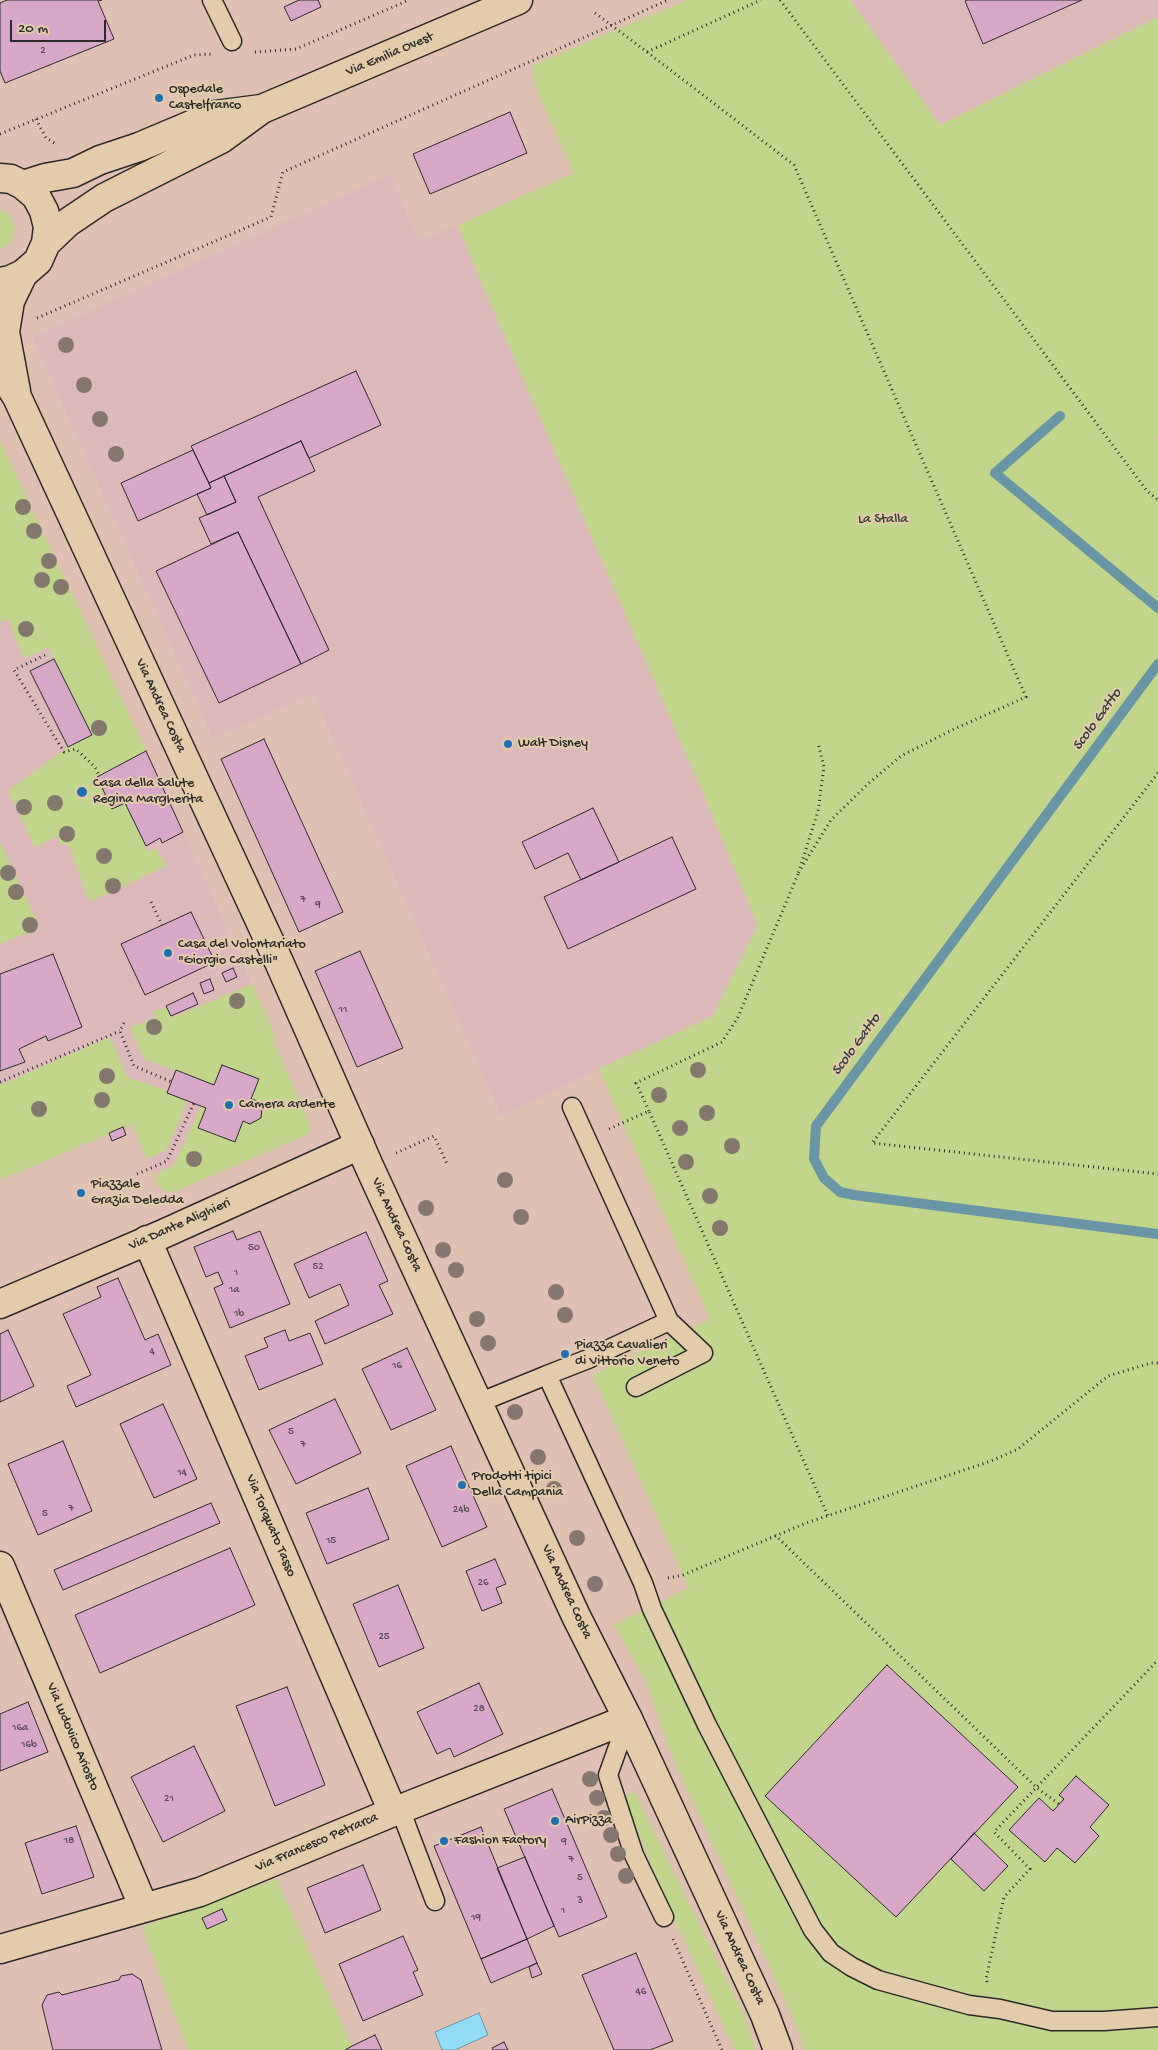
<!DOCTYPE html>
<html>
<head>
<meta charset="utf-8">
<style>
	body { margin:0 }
	#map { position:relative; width:1158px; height:2050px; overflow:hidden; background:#dfc1b4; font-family:"Gochi Hand",sans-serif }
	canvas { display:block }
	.scale { position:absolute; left:10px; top:20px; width:96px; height:22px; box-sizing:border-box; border:2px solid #2b2b2b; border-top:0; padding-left:6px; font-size:15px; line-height:18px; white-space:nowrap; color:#2b2b2b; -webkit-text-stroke:4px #e2ccab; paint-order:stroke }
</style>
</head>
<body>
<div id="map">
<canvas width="1158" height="2050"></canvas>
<div class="scale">20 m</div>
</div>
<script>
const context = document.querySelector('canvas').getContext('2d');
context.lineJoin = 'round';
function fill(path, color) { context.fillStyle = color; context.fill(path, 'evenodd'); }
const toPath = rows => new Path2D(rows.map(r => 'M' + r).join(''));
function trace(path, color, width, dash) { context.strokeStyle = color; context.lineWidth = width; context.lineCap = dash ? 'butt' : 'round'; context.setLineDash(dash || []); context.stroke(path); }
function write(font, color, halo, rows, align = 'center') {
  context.font = font + ' "Gochi Hand",sans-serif'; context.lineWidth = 4; context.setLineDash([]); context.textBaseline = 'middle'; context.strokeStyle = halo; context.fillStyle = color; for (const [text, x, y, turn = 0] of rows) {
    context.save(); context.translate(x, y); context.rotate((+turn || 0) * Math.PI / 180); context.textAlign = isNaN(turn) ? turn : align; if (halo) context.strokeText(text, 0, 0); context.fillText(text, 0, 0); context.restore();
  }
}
fill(toPath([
	[849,0,1158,0,1158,17,939,125],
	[391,174,418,241,458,225,486,293,703,793,758,925,713,1016,501,1116,313,694,213,739,32,337],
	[0,441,201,870,275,1036,273,1040,311,1128,308,1134,176,1191,169,1192,158,1186,132,1124,0,1180]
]), '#ddbaba');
fill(toPath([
	[687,0,850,0,940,125,1158,17,1158,438,1156,439,1158,441,1158,2050,805,2050,795,2022,672,1756,646,1681,614,1625,689,1588,593,1375,710,1319,599,1069,713,1016,758,925,703,793,486,293,458,225,574,173,535,86,533,65],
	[0,210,10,216,15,229,10,243,0,249],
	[0,441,146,751,97,777,112,809,125,803,148,852,156,848,166,866,89,902,68,843,61,846,57,836,35,847,8,791,68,747,92,735,48,647,24,659,8,619,0,622],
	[0,842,40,928,0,944],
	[252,984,275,1036,273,1040,311,1128,308,1134,176,1191,169,1192,164,1190,158,1186,154,1175,174,1165,201,1106,206,1108,198,1128,234,1142,243,1121,250,1124,261,1118,263,1111,262,1106,259,1101,251,1099,258,1079,222,1065,214,1085,144,1059,130,1028,156,1017,153,1012,167,1007,172,1018],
	[110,1037,127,1077,168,1091,168,1093,187,1101,169,1145,163,1152,147,1159,132,1124,0,1180,0,1085],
	[634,1792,742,2011,756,2050,735,2050,670,1909,624,1798],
	[276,1879,352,2046,345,2050,188,2050,142,1927]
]), '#c1d58b');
const water = toPath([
	[479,2013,488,2035,455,2050,442,2050,435,2032,479,2013]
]);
fill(water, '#93dcf5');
trace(water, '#6995a4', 1);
trace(toPath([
	[1060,416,995,473,1158,608],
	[1158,664,816,1126,814,1159,824,1178,840,1192,854,1195,1158,1234]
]), '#6995a4', 10);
const building = toPath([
	[7,0,102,0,98,1,114,39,5,83,0,71,0,3,7,0],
	[299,0,318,0,321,7,291,21,284,7,299,0],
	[967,0,1082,0,983,44,965,1,967,0],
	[510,112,527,153,430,194,413,154,510,112],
	[356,371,381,425,309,458,301,441,209,483,191,446,356,371],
	[301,441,315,471,258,497,329,650,301,664,238,532,211,544,199,518,236,502,224,476,301,441],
	[193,450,211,488,138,521,121,483,193,450],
	[224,476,236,502,207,515,197,494,211,488,209,483,224,476],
	[238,532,301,664,219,703,156,571,238,532],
	[54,659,92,735,68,747,30,671,54,659],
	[264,739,343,912,299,932,221,759,264,739],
	[146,751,183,832,162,843,160,838,146,846,125,803,112,809,97,777,146,751],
	[593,808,619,862,581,880,568,853,535,869,522,842,593,808],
	[672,837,696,889,568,949,544,897,672,837],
	[191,912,215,962,145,995,121,944,191,912],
	[360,951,403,1048,357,1067,315,971,360,951],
	[53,954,82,1027,48,1041,46,1036,19,1049,25,1062,0,1071,0,974,53,954],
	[233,968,237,977,226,982,222,973,233,968],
	[210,979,214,990,204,994,200,983,210,979],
	[193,993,198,1004,171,1016,166,1006,193,993],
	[222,1065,259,1079,251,1099,259,1101,262,1106,261,1118,250,1124,243,1121,235,1142,198,1128,206,1108,167,1093,176,1070,214,1085,222,1065],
	[123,1127,126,1135,112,1141,109,1133,123,1127],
	[233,1231,237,1240,260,1231,290,1304,230,1328,214,1288,223,1284,218,1272,206,1277,194,1247,233,1231],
	[366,1232,388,1281,379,1285,393,1314,325,1344,315,1321,349,1305,340,1284,309,1298,294,1264,366,1232],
	[118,1278,145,1340,158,1334,171,1365,76,1407,67,1386,91,1375,63,1314,101,1297,97,1287,118,1278],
	[8,1330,34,1386,0,1402,0,1334,8,1330],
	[285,1330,289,1341,310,1333,323,1364,259,1390,245,1356,268,1347,264,1338,285,1330],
	[407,1348,436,1410,391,1430,362,1369,407,1348],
	[335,1399,361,1453,296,1484,269,1430,335,1399],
	[163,1404,197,1479,154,1498,120,1424,163,1404],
	[63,1441,92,1511,38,1535,8,1464,63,1441],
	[451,1446,487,1527,442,1547,406,1466,451,1446],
	[368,1488,389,1539,327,1564,306,1513,368,1488],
	[211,1503,220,1523,63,1590,54,1570,211,1503],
	[230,1548,255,1605,100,1673,75,1615,230,1548],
	[495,1559,506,1584,496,1588,502,1603,482,1611,466,1571,495,1559],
	[398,1585,424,1648,379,1667,353,1604,398,1585],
	[887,1665,1018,1787,896,1917,765,1796,887,1665],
	[479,1683,503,1734,454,1757,450,1748,437,1754,417,1712,479,1683],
	[287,1687,325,1785,275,1806,236,1706,287,1687],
	[28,1702,48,1752,0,1771,0,1714,28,1702],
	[194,1746,225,1811,163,1842,131,1777,194,1746],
	[1076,1776,1109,1805,1090,1827,1099,1836,1075,1863,1057,1848,1045,1862,1009,1830,1039,1798,1053,1811,1064,1799,1059,1795,1076,1776],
	[552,1789,607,1917,559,1937,504,1809,552,1789],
	[76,1826,94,1877,42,1894,25,1843,76,1826],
	[481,1827,527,1939,481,1959,434,1846,481,1827],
	[974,1833,1008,1866,984,1891,951,1859,974,1833],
	[525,1857,554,1926,527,1939,497,1868,525,1857],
	[363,1865,381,1910,325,1933,307,1888,363,1865],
	[222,1909,227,1920,207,1929,202,1918,222,1909],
	[403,1936,418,1970,413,1972,423,1995,363,2021,339,1964,403,1936],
	[527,1939,537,1963,491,1983,481,1959,527,1939],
	[636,1953,673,2041,650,2050,614,2050,582,1975,636,1953],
	[537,1963,542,1974,532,1978,529,1967,537,1963],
	[132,1974,141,1980,162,2050,53,2050,42,2005,47,1995,59,1992,62,1995,119,1980,121,1976,132,1974],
	[375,2035,382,2050,345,2050,352,2046,375,2035],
	[504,2042,508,2050,493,2050,492,2048,504,2042]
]);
fill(building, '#d7a8c8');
trace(building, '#2b2b2b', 1);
const lane = toPath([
	[212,0,232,41],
	[547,1375,588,1359,669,1321,572,1107],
	[636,1387,703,1353,669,1321],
	[478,1403,547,1375,643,1583,652,1609,707,1725,813,1930,831,1953,852,1967,878,1980,969,2005,1000,2009,1052,2021,1104,2021,1158,2017],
	[628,1719,608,1775,634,1855,664,1917],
	[400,1809,435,1901]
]);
const street = toPath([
	[147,1240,393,1812],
	[0,1304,163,1234,360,1145],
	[0,1566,144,1908],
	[0,1949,200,1892,393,1812,628,1719]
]);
const secondary = toPath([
	[0,178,11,179,23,185,36,196,44,211,48,227,46,243,38,261,23,274,10,280,0,282],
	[23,185,45,178,73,173,100,160,139,147,215,115,261,109],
	[46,243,67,223,104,198,221,139,262,109,518,0],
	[0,371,17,397,279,962,369,1166,576,1616,628,1719,765,2015,778,2050],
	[16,391,5,332,10,301,23,274]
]);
trace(lane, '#2b2b2b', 21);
trace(street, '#2b2b2b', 31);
trace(secondary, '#2b2b2b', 31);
trace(toPath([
	[780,0,1147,491,1158,500],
	[595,13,647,52,761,0],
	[255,52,296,49,409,0],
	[647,52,794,165,1026,697,952,730,901,756,869,783,831,820,797,875],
	[36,119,46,138,56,144],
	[0,134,194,55,212,54],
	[37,318,271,217,283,172,668,0],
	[45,655,14,670,64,752,76,749,95,767,99,775],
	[1158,773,872,1143,1158,1174],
	[800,868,818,811,824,767,818,743],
	[151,902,162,925],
	[124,1023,120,1031,134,1066,172,1082],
	[0,1082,120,1031],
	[649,1111,636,1083,722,1042,738,1017,798,874],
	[609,1129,649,1111,828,1516],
	[396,1153,434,1136,448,1166],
	[137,1174,167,1161,194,1103],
	[775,1535,1037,1788,1059,1804],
	[668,1578,683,1575,806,1523,991,1461,1018,1449,1108,1376,1151,1363,1158,1363],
	[673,1939,722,2050],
	[987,1982,986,1979,1004,1897,1030,1869,994,1832,1158,1660]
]), '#2b2b2b', 3, [1, 4]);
trace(lane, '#e2ccab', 18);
trace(street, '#e2ccab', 28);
trace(secondary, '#e2ccab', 28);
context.fillStyle = '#84786e';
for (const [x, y] of [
	[66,345],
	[84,385],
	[100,419],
	[116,454],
	[23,507],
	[34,531],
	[49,561],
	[42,580],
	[61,587],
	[26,629],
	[99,728],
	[55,803],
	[24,807],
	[67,834],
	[104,856],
	[8,873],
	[113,886],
	[16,892],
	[30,925],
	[237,1001],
	[154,1027],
	[698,1070],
	[107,1076],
	[659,1095],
	[102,1100],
	[39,1109],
	[707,1113],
	[680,1128],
	[732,1146],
	[194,1159],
	[686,1162],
	[505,1180],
	[710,1196],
	[426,1208],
	[521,1217],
	[720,1228],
	[443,1250],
	[456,1270],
	[556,1292],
	[565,1315],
	[477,1319],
	[488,1343],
	[515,1412],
	[538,1457],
	[554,1489],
	[577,1538],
	[595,1584],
	[590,1779],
	[597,1798],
	[604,1818],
	[611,1835],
	[618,1854],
	[626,1876]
]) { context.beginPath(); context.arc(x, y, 8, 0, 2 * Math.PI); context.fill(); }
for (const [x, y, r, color] of [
	[159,98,5,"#1f6fb2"],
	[508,744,5,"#1f6fb2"],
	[82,792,6,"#1f6fb2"],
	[168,953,5,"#1f6fb2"],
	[229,1105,5,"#1f6fb2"],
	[81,1193,5,"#1f6fb2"],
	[565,1354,5,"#1f6fb2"],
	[462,1485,5,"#1f6fb2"],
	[555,1821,5,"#1f6fb2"],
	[444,1841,5,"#1f6fb2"]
]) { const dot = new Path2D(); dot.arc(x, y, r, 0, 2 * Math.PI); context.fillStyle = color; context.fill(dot); trace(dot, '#e2ccab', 2); }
write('11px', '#564a52', null, [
	["2",43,51],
	["7",303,900],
	["9",318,905],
	["11",343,1010],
	["50",254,1248],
	["52",318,1267],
	["1",236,1273],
	["1a",234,1290],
	["1b",239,1314],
	["4",152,1352],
	["16",397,1366],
	["5",291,1432],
	["7",303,1445],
	["14",182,1473],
	["7",71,1509],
	["24b",461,1510],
	["5",45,1514],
	["15",331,1541],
	["26",483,1583],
	["25",384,1637],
	["28",479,1709],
	["16a",20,1728],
	["16b",29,1745],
	["21",169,1799],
	["18",69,1841],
	["9",564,1842],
	["7",571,1860],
	["5",580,1878],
	["3",580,1901],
	["1",563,1911],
	["19",476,1918],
	["46",641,1992]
]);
write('14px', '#2b2b2b', '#e2ccab', [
	["Via Emilia Ovest",390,55,-23],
	["Via Andrea Costa",160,706,65],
	["Via Dante Alighieri",180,1225,-24],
	["Via Andrea Costa",396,1225,65],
	["Via Torquato Tasso",270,1526,67],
	["Via Andrea Costa",566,1592,65],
	["Via Ludovico Ariosto",72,1737,67],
	["Via Francesco Petrarca",317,1843,-23],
	["Via Andrea Costa",739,1958,65]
]);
write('14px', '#2b2b2b', '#e2ccab', [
	["Ospedale",169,90],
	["Castelfranco",169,106],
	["Walt Disney",518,744],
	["Casa della Salute",93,784],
	["Regina Margherita",93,800],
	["Casa del Volontariato",178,945],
	["\"Giorgio Castelli\"",178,961],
	["Camera ardente",239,1105],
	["Piazzale",91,1185],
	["Grazia Deledda",91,1201],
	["Piazza Cavalieri",575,1346],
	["di Vittorio Veneto",575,1362],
	["Prodotti tipici",472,1477],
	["Della Campania",472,1493],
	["AirPizza",565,1821],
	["Fashion Factory",454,1841]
], 'left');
write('14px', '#3a3c35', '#e2ccab', [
	["La Stalla",883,520]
]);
write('italic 15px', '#353d3f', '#e2ccab', [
	["Scolo Gatto",1098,720,-54],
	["Scolo Gatto",857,1045,-54]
]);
</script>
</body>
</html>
